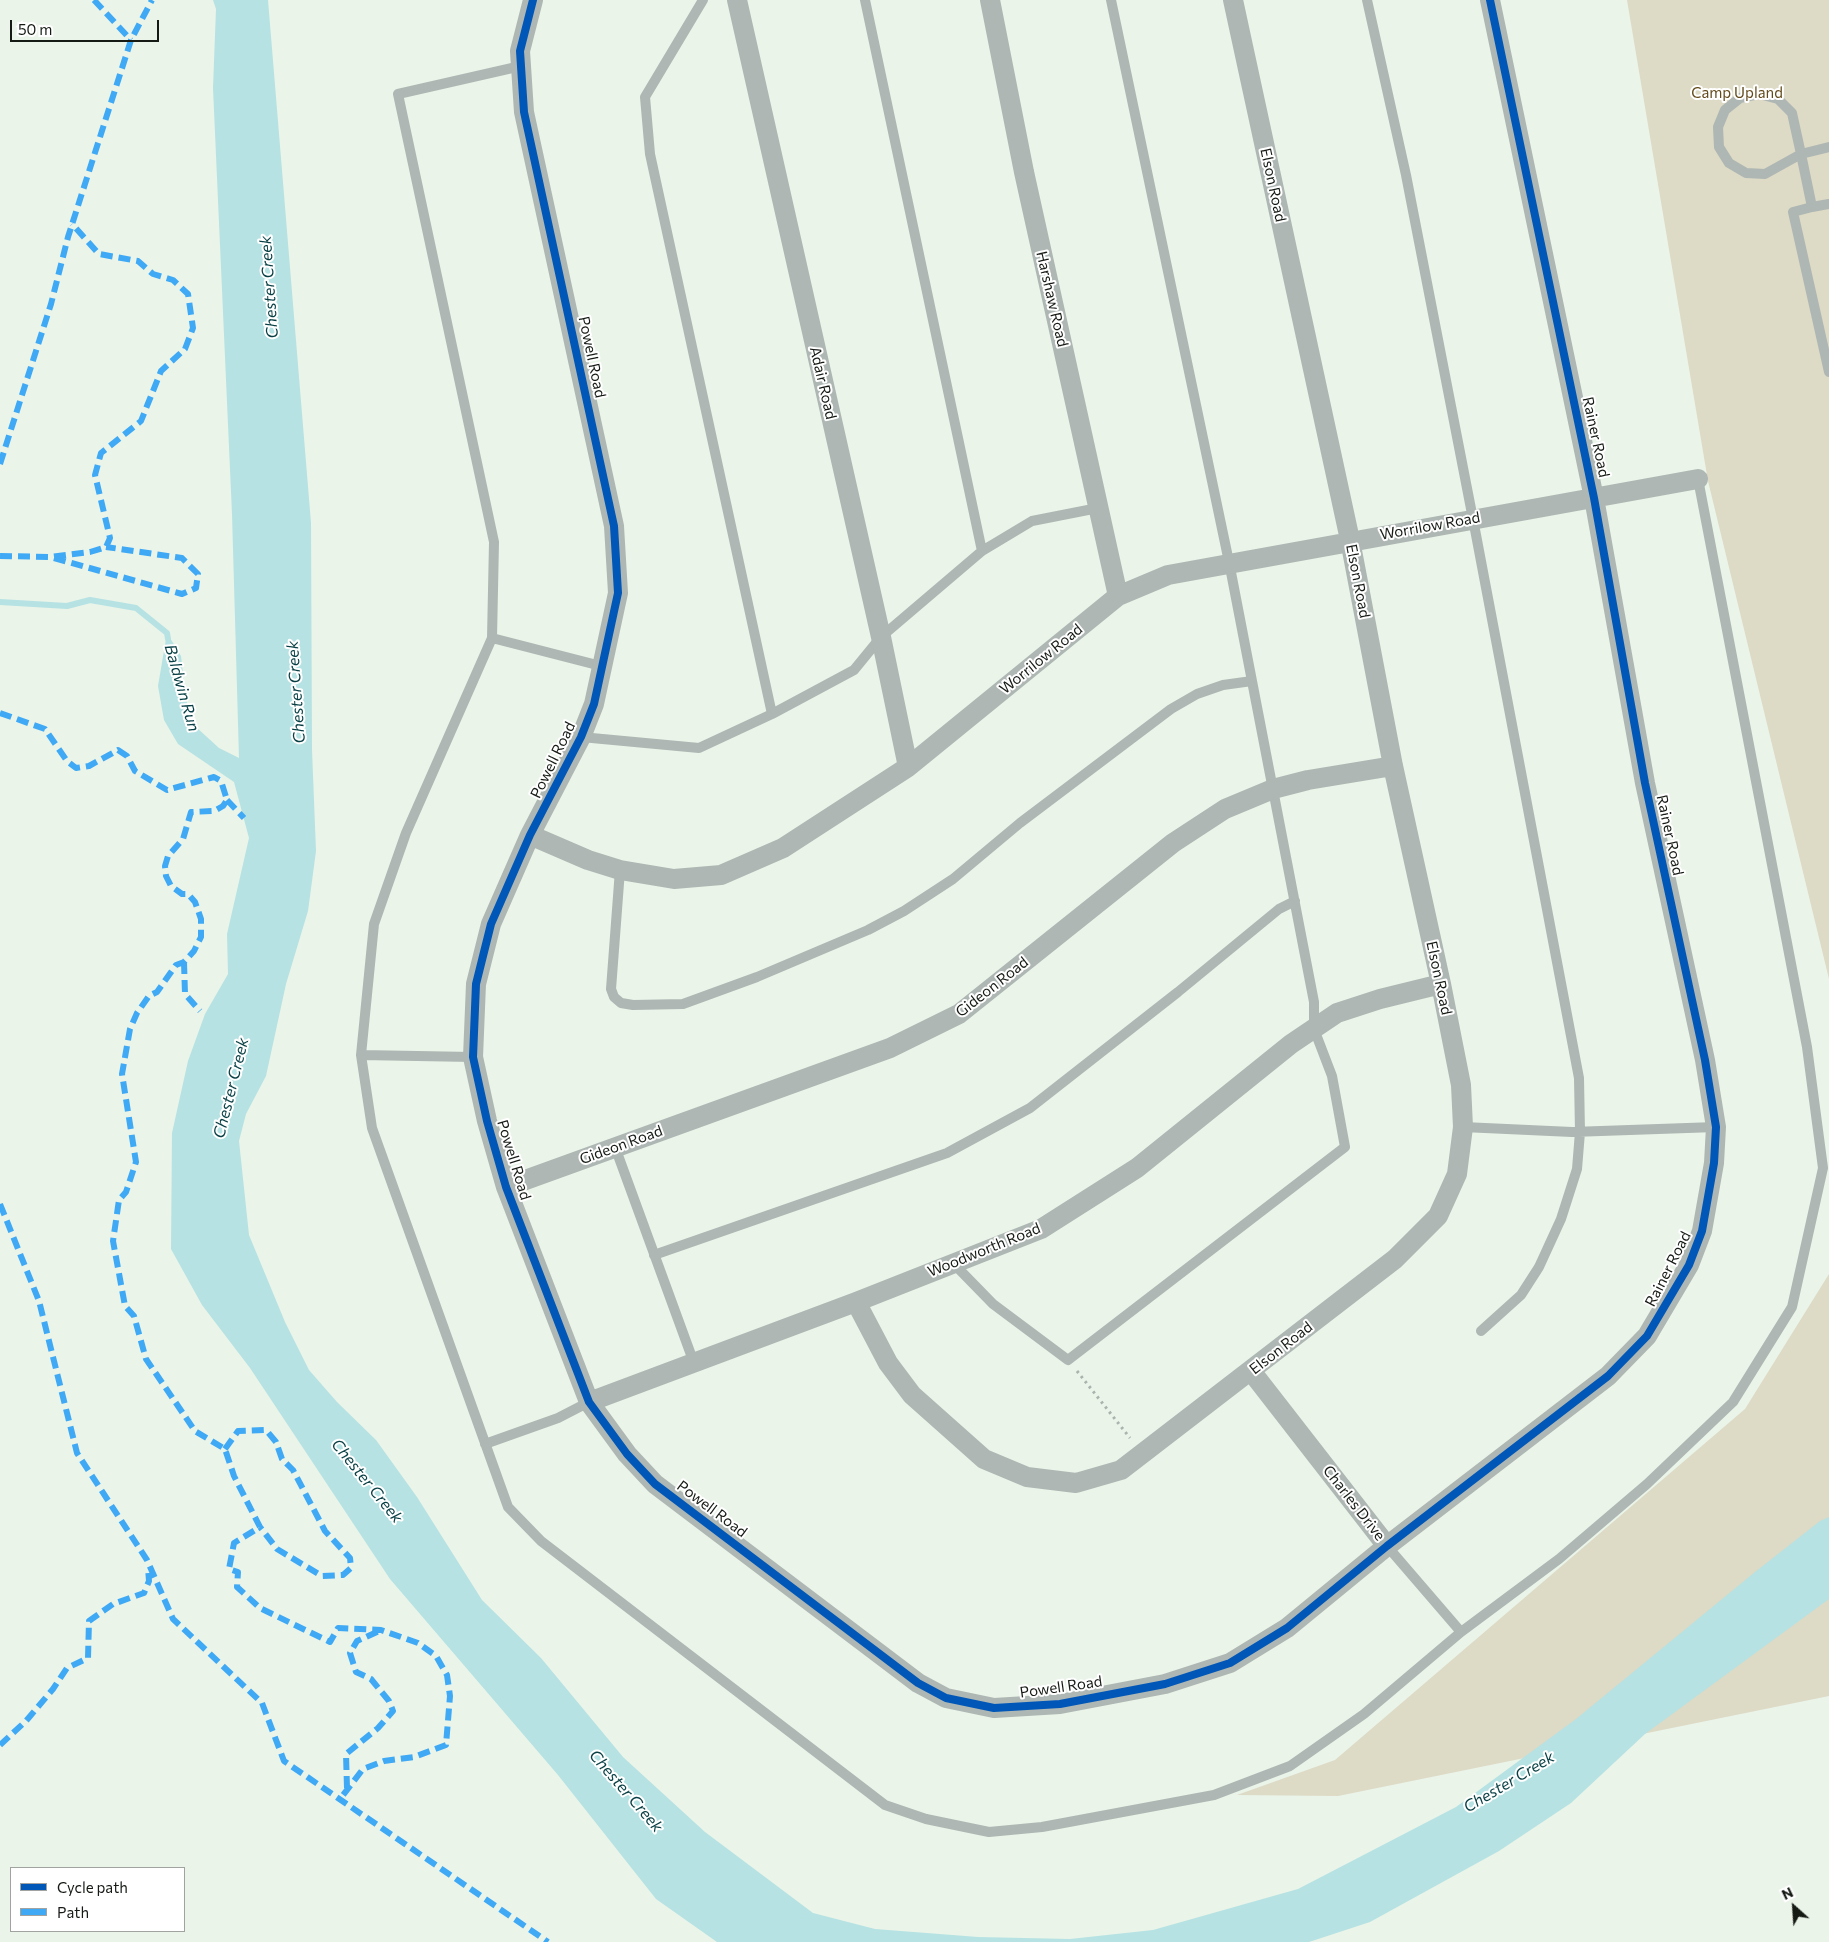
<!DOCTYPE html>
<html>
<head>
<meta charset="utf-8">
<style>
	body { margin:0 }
	#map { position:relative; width:1829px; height:1942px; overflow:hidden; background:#eaf4e9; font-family:Commissioner,sans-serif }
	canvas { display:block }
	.legend { position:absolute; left:10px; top:1867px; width:175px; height:65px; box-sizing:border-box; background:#fff; border:1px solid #a1a3a1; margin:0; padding:6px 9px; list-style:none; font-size:15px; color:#151a14 }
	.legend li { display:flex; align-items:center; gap:10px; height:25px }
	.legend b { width:25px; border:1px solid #a1a3a1 }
	.north { position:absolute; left:1769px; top:1882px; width:50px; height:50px; -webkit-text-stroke:4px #fff; paint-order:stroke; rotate:334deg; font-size:14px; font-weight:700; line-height:20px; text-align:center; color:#151a14 }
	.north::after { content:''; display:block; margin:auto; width:18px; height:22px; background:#151a14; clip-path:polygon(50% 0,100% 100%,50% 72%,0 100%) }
	.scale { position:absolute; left:10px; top:20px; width:149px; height:22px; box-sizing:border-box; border:2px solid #151a14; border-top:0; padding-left:6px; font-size:15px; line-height:18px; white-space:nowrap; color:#151a14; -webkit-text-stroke:4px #fff; paint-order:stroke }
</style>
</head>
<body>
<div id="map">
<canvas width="1829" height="1942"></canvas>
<ul class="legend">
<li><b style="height:6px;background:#0057b8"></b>Cycle path</li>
<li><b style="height:6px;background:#3fa9f5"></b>Path</li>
</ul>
<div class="north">N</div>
<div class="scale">50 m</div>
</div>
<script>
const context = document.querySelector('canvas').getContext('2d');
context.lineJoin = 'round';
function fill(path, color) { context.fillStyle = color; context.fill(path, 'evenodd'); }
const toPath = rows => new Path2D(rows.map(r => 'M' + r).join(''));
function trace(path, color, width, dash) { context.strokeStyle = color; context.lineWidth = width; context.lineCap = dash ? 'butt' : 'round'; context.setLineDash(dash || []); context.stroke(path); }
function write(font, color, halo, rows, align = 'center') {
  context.font = font + ' Commissioner,sans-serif'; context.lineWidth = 4; context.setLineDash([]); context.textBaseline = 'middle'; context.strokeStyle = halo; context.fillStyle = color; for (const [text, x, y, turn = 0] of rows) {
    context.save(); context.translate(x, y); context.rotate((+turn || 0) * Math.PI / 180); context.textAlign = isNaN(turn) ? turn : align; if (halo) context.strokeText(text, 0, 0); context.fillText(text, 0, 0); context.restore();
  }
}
fill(toPath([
	[1627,0,1829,0,1829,979,1708,481],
	[1829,1274,1829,1696,1338,1796,1237,1795,1335,1760,1745,1409]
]), '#dddac6');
fill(toPath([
	[213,0,268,0,311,523,312,750,316,851,308,911,286,984,266,1076,246,1114,239,1141,249,1235,285,1322,309,1370,337,1402,376,1440,417,1497,482,1600,541,1658,623,1757,705,1832,813,1913,875,1929,978,1937,1070,1939,1153,1930,1298,1889,1456,1807,1576,1719,1755,1572,1820,1521,1829,1517,1829,1599,1645,1734,1571,1803,1499,1851,1370,1922,1309,1942,717,1942,656,1899,558,1775,390,1579,250,1368,202,1305,171,1249,172,1133,188,1061,205,1014,228,974,227,934,249,838,234,782,178,744,164,720,158,686,167,633,181,656,186,700,196,727,219,748,239,758,232,514,213,88,216,9]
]), '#b6e2e3');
trace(toPath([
	[0,602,67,606,90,600,136,608,167,633,168,639]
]), '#b6e2e3', 6);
trace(toPath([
	[1077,1371,1130,1438]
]), '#abb3ae', 3, [2.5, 4]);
trace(toPath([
	[703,0,645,97,650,154,772,714],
	[865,0,982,551],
	[1367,0,1406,175,1473,519,1579,1078,1580,1132,1577,1169,1561,1219,1539,1267,1521,1295,1481,1331],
	[521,66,398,94,494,542,492,638,406,833,374,924,361,1055,372,1128,508,1507,541,1541,885,1805,926,1819,989,1832,1042,1827,1214,1795,1290,1766,1364,1714,1461,1632,1559,1559,1647,1484,1733,1402,1792,1307,1823,1168,1807,1047,1698,479],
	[1759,94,1778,99,1792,113,1801,154,1765,174,1746,173,1729,163,1719,147,1718,127,1725,110,1740,98,1759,94],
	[1829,147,1801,154,1812,207,1793,212,1829,372],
	[1812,207,1829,204],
	[492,638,601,666],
	[581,737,699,748,772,714,854,670,881,637,982,551,1032,521,1098,508],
	[620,870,611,989,614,997,621,1003,633,1005,683,1004,757,977,868,930,904,911,953,879,1020,823,1171,709,1197,694,1223,685,1252,681],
	[361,1055,473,1057],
	[1463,1127,1572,1132,1716,1127],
	[615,1147,694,1363],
	[654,1255,947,1153,1030,1108,1178,992,1279,909,1295,901],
	[953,1263,993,1304,1068,1360,1345,1147,1332,1076,1314,1029,1314,1002,1229,562,1111,0],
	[485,1444,558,1418,589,1402],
	[1387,1546,1461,1632]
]), '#aeb7b3', 10);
trace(toPath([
	[533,0,520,51,524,112,614,526,618,593,594,704,581,737,530,835,491,924,476,984,473,1057,487,1121,506,1187,589,1402,627,1454,655,1484,918,1683,946,1698,994,1708,1060,1704,1165,1684,1230,1663,1287,1628,1387,1546,1608,1376,1647,1336,1689,1265,1702,1231,1714,1163,1716,1127,1705,1060,1645,783,1594,498,1490,0],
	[737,0,881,637,908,767],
	[990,0,1024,172,1118,596],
	[530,835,588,860,620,870,674,879,721,875,783,848,908,767,1118,596,1168,575,1698,479],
	[506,1187,890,1048,959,1014,1173,843,1225,809,1273,789,1308,780,1393,766],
	[856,1302,888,1363,912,1395,984,1459,1027,1477,1076,1483,1121,1470,1395,1259,1438,1216,1457,1174,1463,1127,1461,1085,1441,984,1393,766,1350,540,1233,0],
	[1251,1371,1387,1546],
	[589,1402,856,1302,1041,1229,1137,1168,1291,1044,1337,1013,1380,999,1441,984]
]), '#aeb7b3', 20);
trace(toPath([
	[94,0,131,40],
	[0,464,51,304,68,237,131,40,152,0],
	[0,556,49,557,90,552,106,547,110,538,95,475,101,453,141,421,161,371,185,349,193,328,188,294,173,280,153,274,138,261,99,254,72,224],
	[54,558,182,594,196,588,198,574,182,558,106,547],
	[0,713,45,729,67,761,76,768,89,766,118,750,127,756,135,771,167,790,214,777,221,781,227,800,223,806,214,811,191,812,183,839,168,856,165,866,166,876,171,886,182,894,188,894,195,902,201,919,201,937,194,951,184,962,176,965,157,992,149,996,137,1013,130,1029,122,1074,136,1162,126,1192,119,1200,113,1241,125,1306,134,1316,146,1359,195,1431,225,1449,234,1476,260,1527,234,1543,229,1569,238,1572,237,1587,260,1608,330,1642,338,1628,381,1630,418,1643,436,1656,447,1675,450,1696,446,1745,414,1757,384,1761,363,1769,340,1799],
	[227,800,244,818],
	[184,962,185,994,200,1011],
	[0,1204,39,1301,77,1453,147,1560,173,1619,262,1703,284,1761,548,1942],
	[225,1449,238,1431,266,1430,276,1442,282,1459,293,1470,325,1531,350,1558,351,1568,343,1575,322,1576,277,1549,260,1527],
	[0,1745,26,1721,53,1689,67,1668,88,1658,89,1621,113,1604,144,1593,149,1581,148,1568],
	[347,1788,346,1754,378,1728,393,1711,389,1701,371,1679,356,1672,350,1653,357,1641,379,1631]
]), '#3fa9f5', 6, [12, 6]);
trace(toPath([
	[533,0,520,51,524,112,614,526,618,593,594,704,581,737,530,835,491,924,476,984,473,1057,487,1121,506,1187,589,1402,627,1454,655,1484,918,1683,946,1698,994,1708,1060,1704,1165,1684,1230,1663,1287,1628,1387,1546,1608,1376,1647,1336,1689,1265,1702,1231,1714,1163,1716,1127,1705,1060,1645,783,1594,498,1490,0]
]), '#0057b8', 8);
write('15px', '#624a1a', '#fff', [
	["Camp Upland",1737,93]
]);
write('15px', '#151a14', '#fff', [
	["Elson Road",1273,185,78],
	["Harshaw Road",1052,299,77],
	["Powell Road",592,357,78],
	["Adair Road",823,383,77],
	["Rainer Road",1596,437,78],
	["Worrilow Road",1430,526,-10],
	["Elson Road",1358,581,79],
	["Worrilow Road",1041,659,-39],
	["Powell Road",553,760,-64],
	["Rainer Road",1670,835,78],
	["Elson Road",1439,978,78],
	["Gideon Road",992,987,-38],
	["Gideon Road",621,1145,-20],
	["Powell Road",514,1160,73],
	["Woodworth Road",984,1250,-22],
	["Rainer Road",1668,1269,-63],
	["Elson Road",1281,1348,-38],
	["Charles Drive",1354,1503,52],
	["Powell Road",712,1509,37],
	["Powell Road",1061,1687,-8]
]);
write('italic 16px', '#073f44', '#fff', [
	["Chester Creek",269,287,-94],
	["Baldwin Run",182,688,74],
	["Chester Creek",296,692,-94],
	["Chester Creek",231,1088,-76],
	["Chester Creek",367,1481,51],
	["Chester Creek",1509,1782,-31],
	["Chester Creek",626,1791,49]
]);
</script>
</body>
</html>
